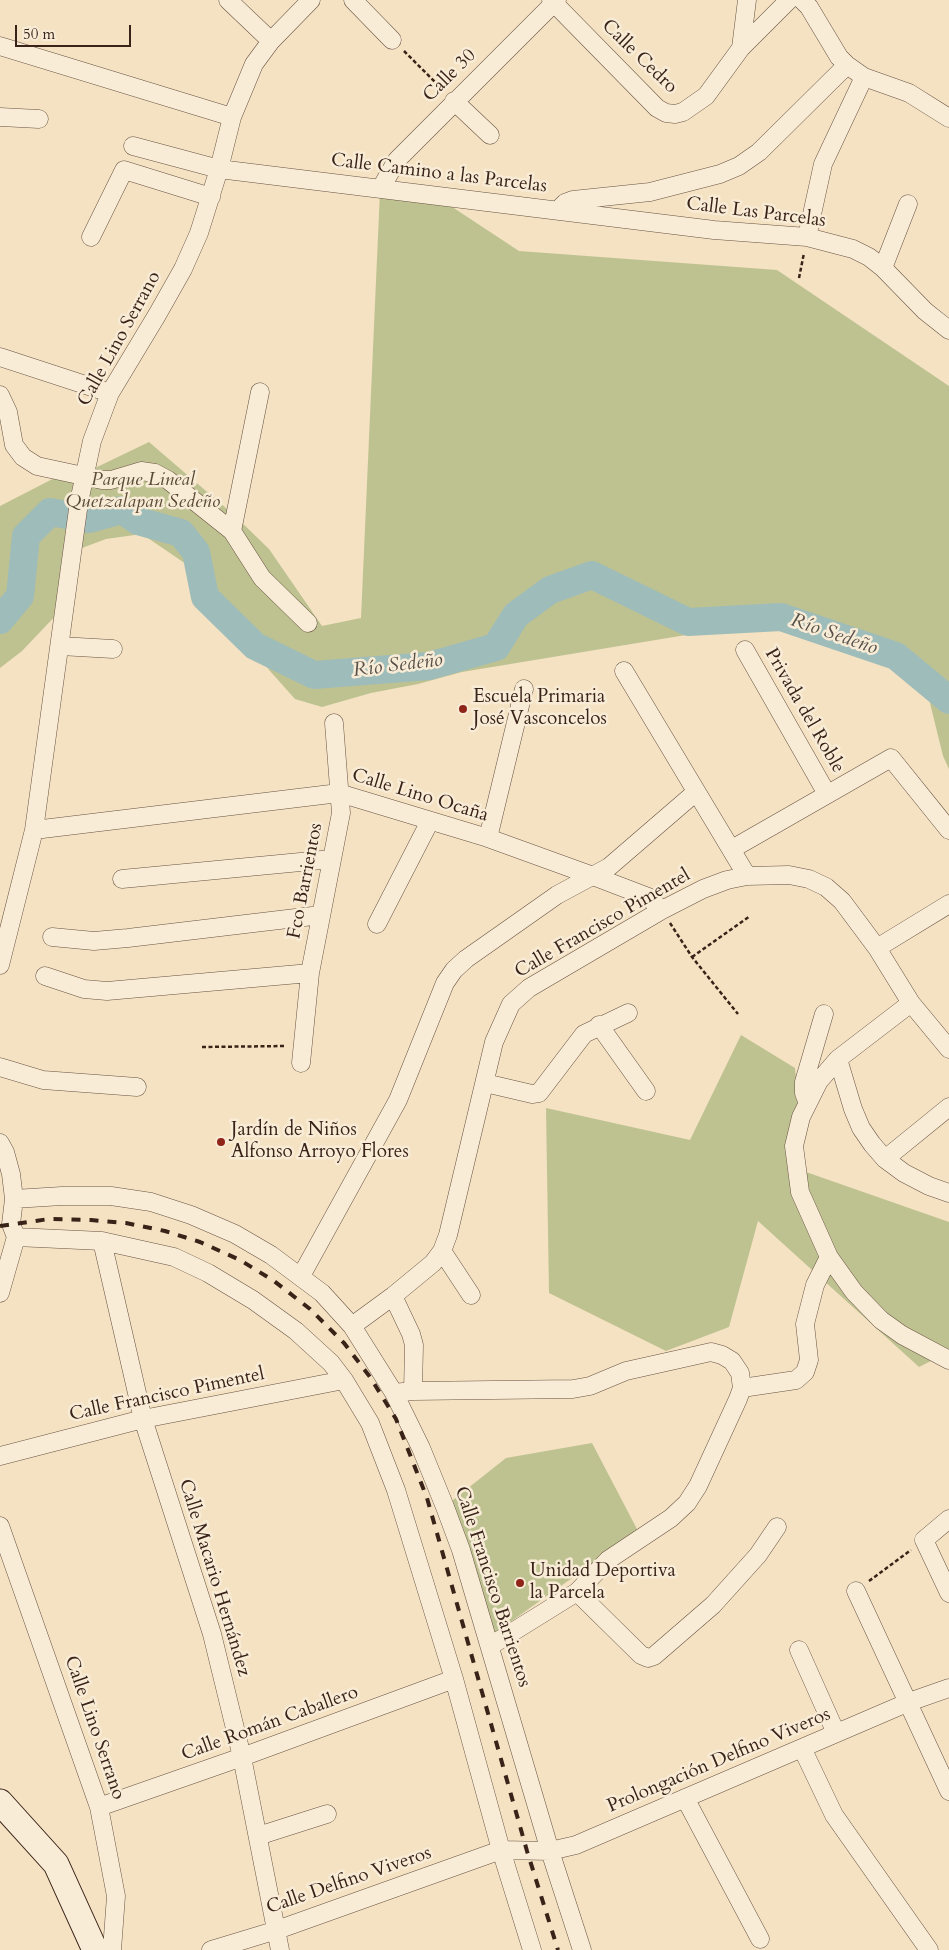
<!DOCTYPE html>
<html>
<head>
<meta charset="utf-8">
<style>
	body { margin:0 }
	#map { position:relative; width:949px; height:1950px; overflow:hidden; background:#f4e2c2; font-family:Cardo,serif }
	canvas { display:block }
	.scale { position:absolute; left:15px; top:25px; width:116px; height:22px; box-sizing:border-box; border:2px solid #392218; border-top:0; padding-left:6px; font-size:15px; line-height:18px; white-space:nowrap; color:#392218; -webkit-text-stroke:4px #f8ecd7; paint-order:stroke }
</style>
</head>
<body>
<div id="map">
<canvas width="949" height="1950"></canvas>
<div class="scale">50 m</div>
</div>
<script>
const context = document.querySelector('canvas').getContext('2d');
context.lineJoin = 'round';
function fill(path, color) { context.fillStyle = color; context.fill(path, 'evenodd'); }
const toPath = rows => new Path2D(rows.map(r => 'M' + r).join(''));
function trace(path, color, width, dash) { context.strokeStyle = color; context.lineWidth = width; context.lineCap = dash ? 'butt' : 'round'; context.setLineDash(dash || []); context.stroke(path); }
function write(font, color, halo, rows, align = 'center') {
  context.font = font + ' Cardo,serif'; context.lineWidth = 5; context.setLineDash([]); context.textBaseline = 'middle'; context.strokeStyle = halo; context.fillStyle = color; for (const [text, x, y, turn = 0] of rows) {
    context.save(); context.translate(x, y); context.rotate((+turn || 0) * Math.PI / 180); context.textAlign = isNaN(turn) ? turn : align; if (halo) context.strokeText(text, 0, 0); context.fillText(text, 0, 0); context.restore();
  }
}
fill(toPath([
	[380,191,437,197,519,251,777,270,949,386,949,769,943,756,930,703,928,678,907,662,849,640,776,625,692,634,462,672,418,684,371,693,322,707,295,699,270,671,186,564,142,534,106,539,74,551,60,611,22,651,0,668,0,506,72,469,95,468,149,442,234,515,269,549,322,626,361,618],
	[741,1035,795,1068,806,1172,949,1222,949,1352,919,1367,758,1221,729,1327,666,1351,549,1293,546,1108,690,1140],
	[592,1443,638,1531,492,1635,448,1504,506,1458]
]), '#bec291');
trace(toPath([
	[0,620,20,596,26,536,50,512,89,519,122,510,138,521,181,533,196,552,205,597,255,646,314,675,429,666,496,647,516,615,550,590,592,575,688,622,781,617,896,656,949,700]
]), '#9ebcba', 28);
const street = toPath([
	[228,0,271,41],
	[353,0,392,40],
	[551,0,657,108,666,113,675,114,683,112,706,96,741,48,789,0],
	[802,0,809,7,839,57,847,65,864,77,909,93,949,118],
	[0,46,232,117],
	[741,48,747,0],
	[454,101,490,135],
	[0,117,39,119],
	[133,146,219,169,714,230,807,237,853,249,869,257,883,268,925,311,949,330],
	[381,188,397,160,557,0],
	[558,210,565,203,573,200,650,192,720,174,739,166,759,152,847,65],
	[91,237,124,170,211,197],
	[807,237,823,164,864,77],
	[883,268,908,204],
	[0,357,110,393],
	[0,395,8,412,14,445,23,457,37,466,102,480,111,480,141,471,155,473,168,480,232,531,262,578,308,623],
	[232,531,260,392],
	[60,646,113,649],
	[745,650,827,794],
	[624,671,747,876],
	[34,830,339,793,488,838,593,876,648,897,662,910],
	[488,838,524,689],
	[732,849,891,758,949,830],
	[122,879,332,859],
	[377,924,430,821],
	[52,937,94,941,128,938,321,915],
	[877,948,949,904],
	[0,965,34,830,79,502,92,441,110,393,157,315,183,269,199,233,219,169,232,117,254,64,271,41,311,0],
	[45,976,84,989,107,991,310,973],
	[911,1003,838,1059,819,1081,801,1117,794,1146,800,1192,829,1257,854,1292,881,1320,902,1335,949,1360],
	[599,1025,646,1091],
	[838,1059,853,1109,861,1128,872,1144,885,1159,904,1173,929,1186,949,1193],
	[301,1063,310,973,341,813,334,723],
	[0,1067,43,1080,137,1087],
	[485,1083,532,1094,539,1093,584,1034,628,1013],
	[807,1101,804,1093,804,1082,824,1014],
	[0,1143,5,1152,11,1174,14,1199,11,1224,16,1237,0,1293],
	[885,1159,949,1107],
	[14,1199,62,1196,111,1196,151,1202,191,1215,235,1234,271,1255,322,1293,352,1326,394,1393,421,1448,445,1507,461,1550,550,1851,582,1950],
	[16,1237,102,1241,174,1257,208,1273,253,1300,296,1331,331,1363,344,1380,370,1423,396,1490,454,1679,501,1850,532,1950],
	[102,1241,143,1419,212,1634,242,1757,280,1950],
	[442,1251,471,1295],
	[301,1276,398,1100,445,983,454,970,466,959,557,895,609,867,696,792],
	[393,1296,411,1334,414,1345,413,1391],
	[352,1326,393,1296,433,1263,442,1251,448,1235,494,1042,511,1004,529,988,662,910,703,889,727,880,747,876,789,875,809,879,826,887,842,901,877,948,911,1003,949,1049],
	[742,1388,796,1380,805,1372,809,1360,805,1324,815,1285,829,1257],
	[394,1393,413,1391,573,1389,590,1386,626,1371,711,1352,722,1355,732,1361,740,1373,742,1388,738,1399,698,1486,687,1503,671,1518,608,1560,577,1592,490,1646],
	[0,1456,143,1419,344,1380],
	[949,1519,924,1540,949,1593],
	[0,1526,99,1807,116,1896,112,1950],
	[856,1591,949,1791],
	[577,1592,641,1655,648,1658,654,1656,713,1605,758,1555,777,1527],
	[799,1650,836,1733],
	[802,1748,834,1815,929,1950],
	[685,1798,760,1939],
	[99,1807,242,1757,454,1679],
	[258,1836,327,1814],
	[211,1950,277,1930,501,1850,550,1851,576,1845,909,1702,949,1688]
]);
const secondary = toPath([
	[0,1802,56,1864,95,1950]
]);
trace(street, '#685242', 19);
trace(secondary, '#392218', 27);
trace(toPath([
	[404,51,442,89],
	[799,278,804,253],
	[670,923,692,957,738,1014],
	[692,957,750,916],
	[202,1047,286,1046],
	[869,1581,911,1550]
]), '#392218', 2.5, [4, 2.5]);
trace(street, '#f8ecd7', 18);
trace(secondary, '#f8ecd7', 25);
trace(toPath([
	[0,1226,49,1219,91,1220,126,1223,165,1231,200,1242,240,1260,274,1281,310,1309,344,1343,370,1377,396,1419,427,1498,527,1851,558,1950]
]), '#392218', 4, [9, 9]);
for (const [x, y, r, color] of [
	[463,709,5,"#8f2418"],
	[221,1142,5,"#8f2418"],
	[520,1583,5,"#8f2418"]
]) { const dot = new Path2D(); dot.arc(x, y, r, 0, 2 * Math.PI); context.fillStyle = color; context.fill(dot); trace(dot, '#f8ecd7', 2); }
write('19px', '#392218', '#f8ecd7', [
	["Calle Cedro",639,57,44],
	["Calle 30",450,76,-45],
	["Calle Camino a las Parcelas",439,174,7],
	["Calle Las Parcelas",756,213,7],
	["Calle Lino Serrano",120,339,-61],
	["Privada del Roble",804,711,60],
	["Calle Lino Ocaña",420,796,17],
	["Fco Barrientos",306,881,-79],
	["Calle Francisco Pimentel",603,924,-30],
	["Calle Francisco Pimentel",167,1395,-12],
	["Calle Macario Hernández",214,1578,73],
	["Calle Francisco Barrientos",492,1587,72],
	["Calle Román Caballero",270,1724,-20],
	["Calle Lino Serrano",94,1728,71],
	["Prolongación Delfino Viveros",719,1761,-23],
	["Calle Delfino Viveros",349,1881,-19]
]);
write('italic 19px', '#5a4a36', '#f8ecd7', [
	["Parque Lineal",143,481],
	["Quetzalapan Sedeño",143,503]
]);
write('19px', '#392218', '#f8ecd7', [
	["Escuela Primaria",473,698],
	["José Vasconcelos",473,720],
	["Jardín de Niños",231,1131],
	["Alfonso Arroyo Flores",231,1153],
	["Unidad Deportiva",530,1572],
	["la Parcela",530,1594]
], 'left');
write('italic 20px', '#575049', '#f8ecd7', [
	["Río Sedeño",834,635,19],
	["Río Sedeño",398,666,-7]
]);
</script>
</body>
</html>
